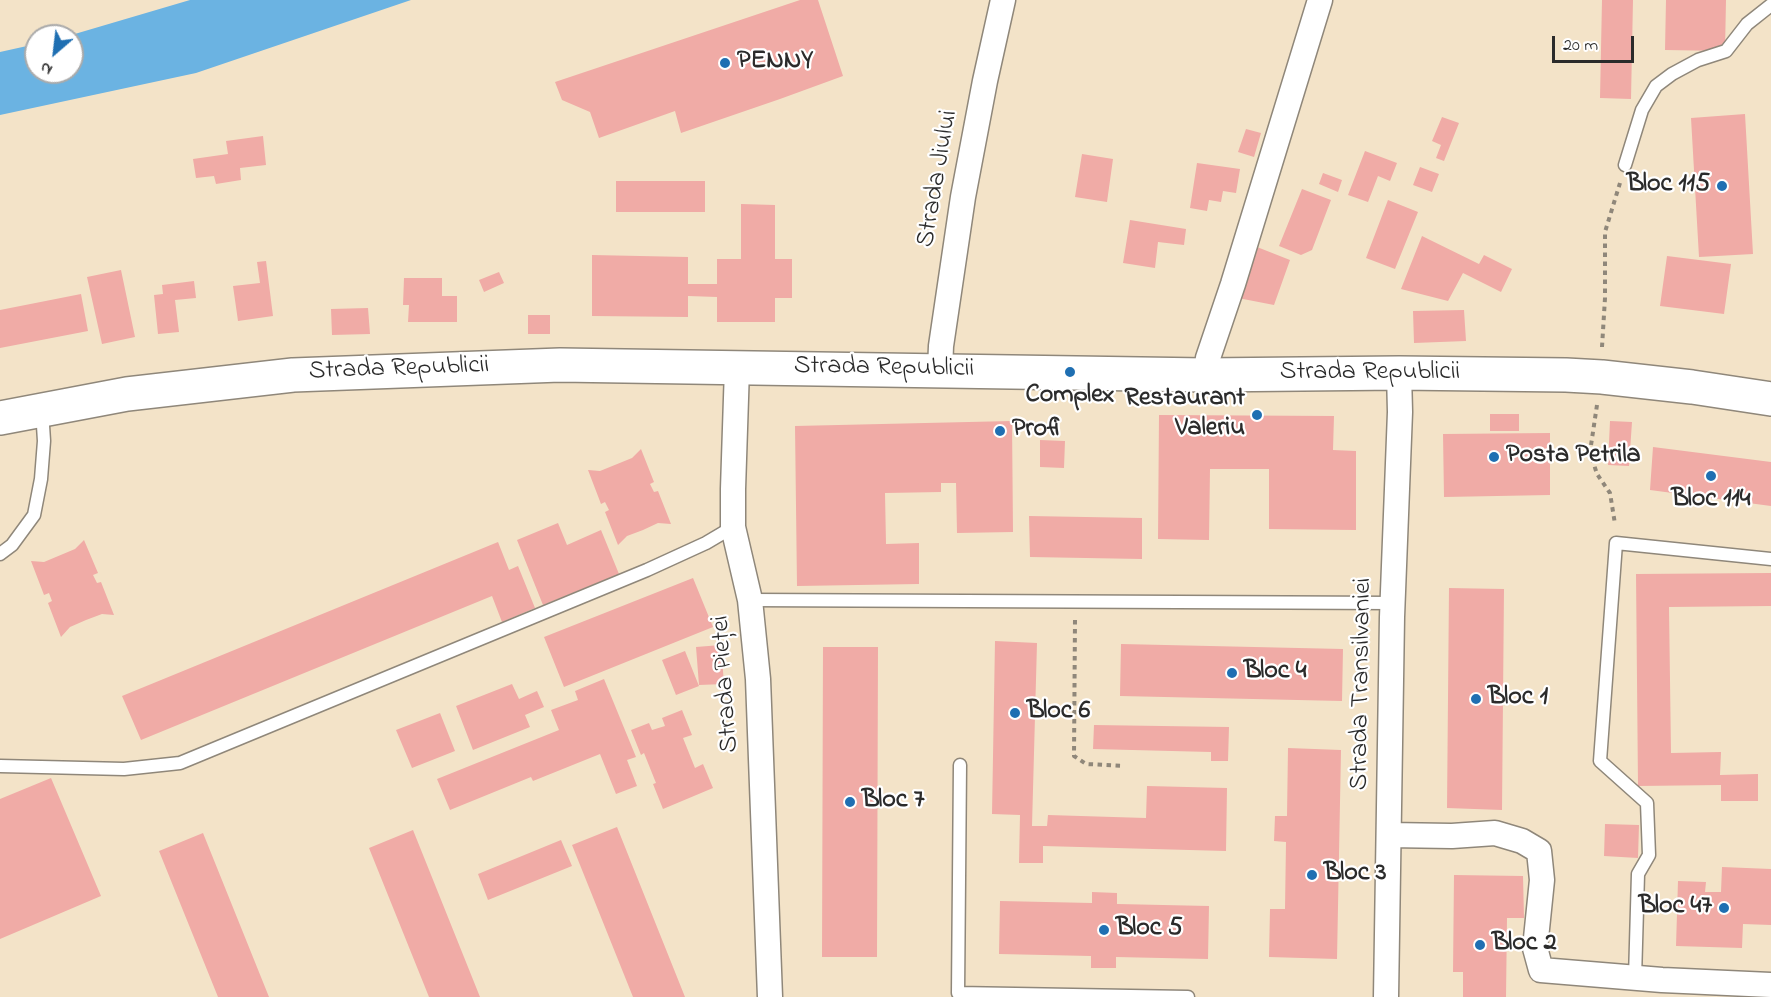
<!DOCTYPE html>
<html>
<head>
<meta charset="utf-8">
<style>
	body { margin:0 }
	#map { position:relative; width:1771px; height:997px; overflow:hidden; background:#f3e3c8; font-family:"Indie Flower",sans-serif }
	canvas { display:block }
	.north { position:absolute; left:24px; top:24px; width:60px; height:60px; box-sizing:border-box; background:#fff; border:2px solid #aaa; border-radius:50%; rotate:208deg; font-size:16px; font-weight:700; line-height:24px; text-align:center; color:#2b2b2b }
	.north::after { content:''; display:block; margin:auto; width:21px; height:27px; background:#1f6fb2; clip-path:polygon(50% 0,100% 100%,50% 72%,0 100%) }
	.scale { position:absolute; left:1552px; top:36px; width:82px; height:27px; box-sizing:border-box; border:3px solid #2b2b2b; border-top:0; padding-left:8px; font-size:18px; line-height:21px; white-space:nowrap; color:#2b2b2b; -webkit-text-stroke:4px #fff; paint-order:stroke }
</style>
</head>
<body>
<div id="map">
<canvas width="1771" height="997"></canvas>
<div class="north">N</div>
<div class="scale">20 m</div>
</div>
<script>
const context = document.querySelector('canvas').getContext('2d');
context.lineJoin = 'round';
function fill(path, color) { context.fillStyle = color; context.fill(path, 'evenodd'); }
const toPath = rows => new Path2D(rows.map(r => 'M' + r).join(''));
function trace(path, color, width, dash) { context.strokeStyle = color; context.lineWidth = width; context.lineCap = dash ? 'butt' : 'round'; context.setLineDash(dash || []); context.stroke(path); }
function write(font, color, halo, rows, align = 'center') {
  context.font = font + ' "Indie Flower",sans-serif'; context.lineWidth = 4.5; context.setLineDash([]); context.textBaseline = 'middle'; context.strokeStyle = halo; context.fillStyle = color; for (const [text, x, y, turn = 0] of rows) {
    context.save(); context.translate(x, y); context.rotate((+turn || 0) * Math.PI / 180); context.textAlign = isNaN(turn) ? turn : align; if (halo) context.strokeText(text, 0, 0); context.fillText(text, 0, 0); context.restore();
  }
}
fill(toPath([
	[190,0,411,0,196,73,0,115,0,52,36,44,36,72,72,72,72,36,68,36]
]), '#6bb3e2');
fill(toPath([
	[800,0,818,0,843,76,780,99,681,133,675,111,599,138,590,112,562,100,555,82],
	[1602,0,1633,0,1631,99,1600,98],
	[1666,0,1726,0,1725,51,1665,50],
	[1745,114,1753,254,1699,257,1691,118],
	[1442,117,1459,123,1444,161,1436,158,1441,145,1432,141],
	[1246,129,1261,133,1254,157,1238,152],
	[263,136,266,165,240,168,241,180,216,184,214,176,196,178,193,159,228,154,226,141],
	[1365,151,1397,163,1390,181,1378,176,1368,202,1348,195],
	[1082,154,1113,159,1107,202,1075,197],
	[1197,163,1240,169,1236,193,1223,191,1221,202,1209,200,1207,211,1190,208],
	[1420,167,1439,174,1432,192,1413,185],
	[1323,173,1342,180,1338,192,1319,184],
	[616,181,705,181,705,212,616,212],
	[1302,189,1331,200,1312,250,1301,255,1279,246],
	[1388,200,1418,212,1395,269,1366,258],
	[741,204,775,205,775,259,792,259,792,298,775,298,775,322,717,322,717,297,688,296,688,317,592,316,592,255,688,257,688,284,717,284,717,259,741,259],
	[1130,220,1186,229,1184,245,1158,242,1155,268,1123,263],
	[1422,236,1479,264,1484,255,1512,269,1501,292,1463,273,1448,301,1401,289],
	[1257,247,1290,260,1274,305,1238,298],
	[1667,256,1731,264,1724,314,1660,306],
	[266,261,273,316,238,321,233,286,260,283,257,262],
	[121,270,135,337,102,344,87,277],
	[499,272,504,283,484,292,479,280],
	[404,278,442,278,442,296,457,296,457,322,408,322,409,305,403,305],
	[194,281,196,298,175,300,179,332,158,334,154,295,163,294,162,285],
	[81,294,88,331,0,348,0,310],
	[368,308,370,334,332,335,331,309],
	[1464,310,1466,341,1414,343,1413,311],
	[528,315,550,315,550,334,528,334],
	[1490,414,1519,414,1519,431,1490,431],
	[1159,415,1334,416,1333,450,1356,451,1356,530,1269,529,1269,469,1210,469,1209,540,1158,539],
	[1012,421,1013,532,957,533,956,483,941,483,941,492,885,493,886,544,919,543,919,584,797,586,795,426],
	[1610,421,1632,422,1629,466,1608,465],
	[1550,433,1550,495,1444,497,1443,434],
	[1040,440,1065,441,1064,468,1040,467],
	[1653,447,1771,462,1771,506,1650,490],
	[641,449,654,482,650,484,654,492,658,491,671,524,658,523,643,530,627,536,618,545,605,512,609,510,605,502,601,504,588,470,600,471,632,458],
	[1029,516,1142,518,1142,559,1030,557],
	[558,523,567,545,601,530,619,574,543,605,517,540],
	[84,540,98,573,93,575,97,583,101,582,114,615,102,614,86,620,70,627,61,637,48,603,52,601,49,593,44,595,31,561,44,562,75,549],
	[498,542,509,570,518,566,535,608,502,622,492,596,141,740,122,696],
	[1771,573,1771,606,1669,607,1671,753,1721,752,1720,775,1758,774,1758,801,1721,801,1721,785,1638,786,1636,574],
	[693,578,713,627,564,687,544,637],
	[1449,588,1504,589,1502,810,1447,808],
	[995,641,1037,643,1032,826,1047,826,1048,815,1146,818,1147,786,1227,788,1226,851,1043,846,1043,863,1019,863,1020,815,992,814],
	[1121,644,1343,649,1342,701,1120,696],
	[721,645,724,684,699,685,696,647],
	[823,647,878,647,877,957,822,957],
	[685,651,699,686,676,695,662,660],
	[604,679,636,757,627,760,637,786,616,794,600,754,533,781,531,777,450,810,437,779,559,730,551,710,578,700,575,691],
	[512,684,519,699,537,691,544,707,525,715,530,727,473,750,456,706],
	[682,710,692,735,683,738,695,768,703,764,713,788,663,809,653,784,656,783,644,753,641,755,631,730,649,723,652,730,665,726,662,718],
	[440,713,455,751,412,768,396,730],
	[1094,725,1229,727,1228,761,1211,761,1211,752,1093,749],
	[1288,748,1341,750,1337,959,1269,957,1270,909,1285,909,1286,842,1274,841,1275,816,1287,816],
	[51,778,101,896,0,939,0,799],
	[1605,824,1639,825,1638,858,1604,856],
	[617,827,685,997,633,997,572,845],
	[413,830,480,997,429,997,369,848],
	[203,833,269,997,218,997,159,851],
	[561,840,572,866,488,900,478,874],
	[1722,867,1771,869,1771,925,1743,924,1742,948,1676,946,1678,881,1706,882,1705,892,1721,892],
	[1454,875,1523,876,1524,918,1507,918,1506,997,1463,997,1463,972,1453,972],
	[1092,892,1117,893,1117,904,1209,906,1208,959,1116,957,1116,968,1091,968,1091,956,999,954,1000,901,1092,903]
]), '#f0aba6');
const lane = toPath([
	[1625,165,1642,110,1656,86,1672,74,1698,60,1726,51,1747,24,1771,5],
	[0,554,12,545,34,515,41,479,44,441,42,410],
	[750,600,1393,603],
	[960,765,958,993,1188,997],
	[0,766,124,769,180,763,647,570,706,543,733,527],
	[1635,978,1638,874,1649,855,1647,803,1600,761,1616,543,1771,559]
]);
const street = toPath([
	[737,368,733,489,733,527,750,600,758,679,770,997],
	[940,370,941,346,963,197,985,81,1003,0],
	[1205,375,1208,358,1233,284,1320,0],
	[1389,835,1452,836,1495,833,1522,841,1539,851,1542,880,1535,948,1541,970,1662,980,1771,985],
	[1386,997,1392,617,1400,412,1399,373]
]);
const secondary = toPath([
	[0,418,127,394,293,375,560,365,1205,375,1399,373,1566,375,1602,377,1692,387,1771,399]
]);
trace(lane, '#8f877a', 15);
trace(street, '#8f877a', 27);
trace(secondary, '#8f877a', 36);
trace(toPath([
	[1602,347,1605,298,1605,232,1620,183],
	[1597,405,1590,452,1597,474,1610,493,1615,524],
	[1075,620,1074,756,1086,764,1124,766]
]), '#8f877a', 4, [4.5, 4.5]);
trace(lane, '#fff', 12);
trace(street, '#fff', 24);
trace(secondary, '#fff', 33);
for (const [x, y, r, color] of [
	[725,63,6,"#1f6fb2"],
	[1722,186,6,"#1f6fb2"],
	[1070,372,6,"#1f6fb2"],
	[1257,415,6,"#1f6fb2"],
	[1000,431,6,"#1f6fb2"],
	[1494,457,6,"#1f6fb2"],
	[1711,476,6,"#1f6fb2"],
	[1232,673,6,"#1f6fb2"],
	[1476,699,6,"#1f6fb2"],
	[1015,713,6,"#1f6fb2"],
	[850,802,6,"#1f6fb2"],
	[1312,875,6,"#1f6fb2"],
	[1724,908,6,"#1f6fb2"],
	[1104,930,6,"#1f6fb2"],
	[1480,945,6,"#1f6fb2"]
]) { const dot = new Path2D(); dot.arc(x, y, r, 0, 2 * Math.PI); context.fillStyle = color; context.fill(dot); trace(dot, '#fff', 2); }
write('bold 26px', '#2b2b2b', '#fff', [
	["PENNY",737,63],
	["Bloc 115",1710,186,"right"],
	["Complex",1070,397,"center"],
	["Restaurant",1245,400,"right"],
	["Valeriu",1245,430,"right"],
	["Profi",1012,431],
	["Posta Petrila",1506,457],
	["Bloc 114",1711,501,"center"],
	["Bloc 4",1244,673],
	["Bloc 1",1488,699],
	["Bloc 6",1027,713],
	["Bloc 7",862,802],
	["Bloc 3",1324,875],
	["Bloc 47",1712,908,"right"],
	["Bloc 5",1116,930],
	["Bloc 2",1492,945]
], 'left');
write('26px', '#2b2b2b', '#fff', [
	["Strada Jiului",939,179,-80],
	["Strada Republicii",884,369,1],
	["Strada Republicii",399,370,-2],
	["Strada Republicii",1370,374],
	["Strada Pieței",727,684,-94],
	["Strada Transilvaniei",1363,684,-89]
]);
</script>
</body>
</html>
